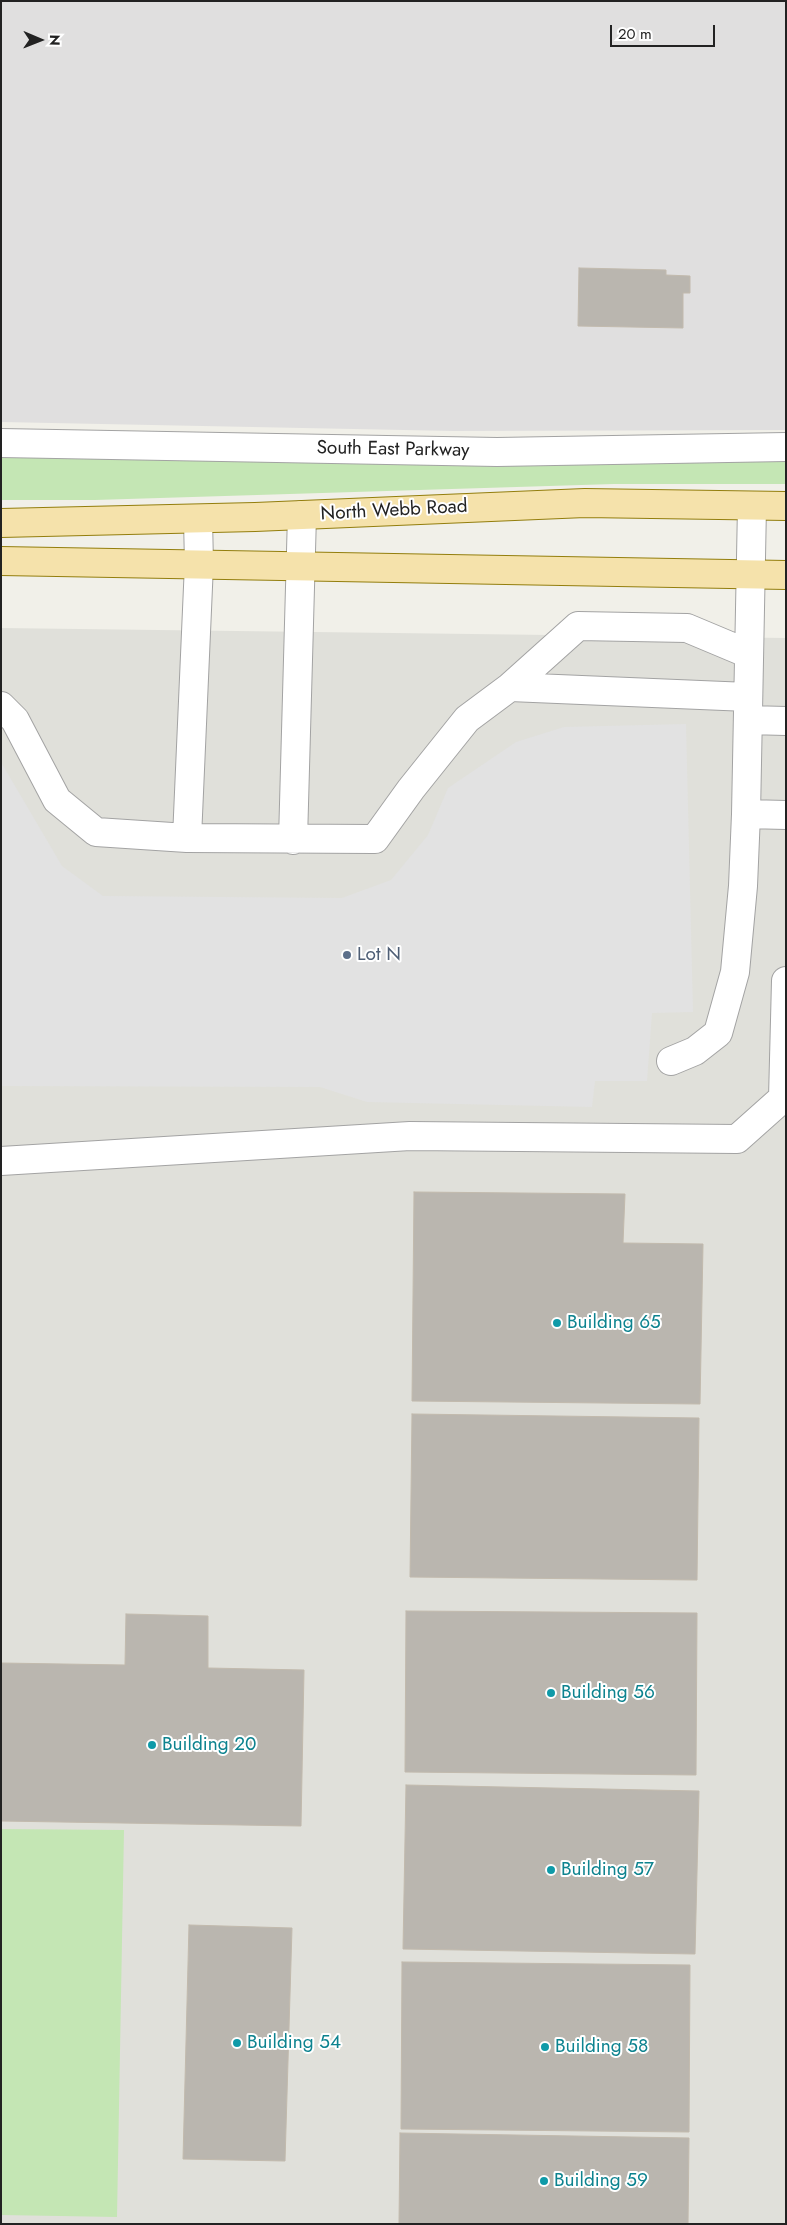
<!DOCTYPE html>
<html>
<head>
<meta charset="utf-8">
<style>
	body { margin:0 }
	#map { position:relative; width:787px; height:2225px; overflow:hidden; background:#f1f0e9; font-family:Jost,sans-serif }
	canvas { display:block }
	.frame { position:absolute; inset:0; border:2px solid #222; pointer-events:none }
	.north { position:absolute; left:15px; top:15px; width:50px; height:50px; -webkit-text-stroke:4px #fff; paint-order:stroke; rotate:91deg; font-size:14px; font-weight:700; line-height:20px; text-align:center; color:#222 }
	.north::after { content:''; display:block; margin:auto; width:18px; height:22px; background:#222; clip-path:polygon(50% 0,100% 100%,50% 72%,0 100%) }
	.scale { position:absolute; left:610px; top:25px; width:105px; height:22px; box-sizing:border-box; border:2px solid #222; border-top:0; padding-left:6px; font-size:15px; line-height:18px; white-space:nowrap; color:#222; -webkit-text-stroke:4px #fff; paint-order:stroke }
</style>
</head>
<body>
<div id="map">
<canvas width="787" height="2225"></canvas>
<div class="frame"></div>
<div class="north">N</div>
<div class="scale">20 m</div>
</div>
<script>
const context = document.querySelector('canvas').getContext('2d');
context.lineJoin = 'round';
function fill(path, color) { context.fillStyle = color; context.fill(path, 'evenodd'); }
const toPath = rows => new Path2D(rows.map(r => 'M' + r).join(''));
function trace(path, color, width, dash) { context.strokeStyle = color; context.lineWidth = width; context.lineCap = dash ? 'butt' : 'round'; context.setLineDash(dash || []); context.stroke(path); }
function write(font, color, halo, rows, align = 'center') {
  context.font = font + ' Jost,sans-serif'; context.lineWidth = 4; context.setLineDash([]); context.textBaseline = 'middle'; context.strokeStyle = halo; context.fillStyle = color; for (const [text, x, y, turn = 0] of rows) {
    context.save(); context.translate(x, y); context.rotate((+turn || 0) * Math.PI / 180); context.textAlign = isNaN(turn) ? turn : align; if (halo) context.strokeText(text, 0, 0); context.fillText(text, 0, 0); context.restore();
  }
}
fill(toPath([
	[1,1,786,1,786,430,454,431,1,422]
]), '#e0dfdf');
fill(toPath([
	[1,628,786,638,786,2224,1,2224]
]), '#e0e0da');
fill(toPath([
	[1,452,786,458,786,484,614,484,95,500,1,500],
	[1,1829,124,1830,117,2217,1,2215]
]), '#c4e6b4');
fill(toPath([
	[686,724,693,1012,652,1013,647,1081,595,1081,592,1107,367,1102,320,1087,1,1086,1,762,62,866,103,896,342,898,391,880,428,835,448,788,516,742,564,727]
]), '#e2e2e2');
const building = toPath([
	[579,268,666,270,666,275,690,276,690,293,683,293,683,328,578,326,579,268],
	[414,1192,625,1194,623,1243,703,1244,700,1404,412,1401,414,1192],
	[412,1414,699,1418,697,1580,410,1577,412,1414],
	[406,1611,697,1613,696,1775,405,1772,406,1611],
	[126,1614,208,1616,208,1668,304,1670,301,1826,1,1821,1,1663,125,1665,126,1614],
	[406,1785,699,1791,695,1954,403,1949,406,1785],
	[189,1925,292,1928,285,2161,183,2159,189,1925],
	[402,1962,690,1965,689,2132,401,2129,402,1962],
	[400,2133,689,2138,688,2224,399,2224,400,2133]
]);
fill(building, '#bab6af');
trace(building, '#c2baad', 1);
const minor = toPath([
	[1,443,497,452,786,447],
	[752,506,746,814,786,815],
	[510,687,748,697],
	[1,706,15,720,57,800,96,832,187,838,375,839,411,789,467,719,510,687,578,626,687,628,749,654],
	[748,720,786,721],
	[187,838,199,564,198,519],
	[293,840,302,515],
	[671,1061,695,1051,718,1033,735,972,743,886,746,814],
	[1,1161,410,1136,737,1139,783,1098,786,981]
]);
const major = toPath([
	[1,523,255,517,585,503,786,506],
	[1,561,786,575]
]);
trace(minor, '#a3a3a3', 30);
trace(major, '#937e0d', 30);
trace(minor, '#fff', 28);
trace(major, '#f5e2ab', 28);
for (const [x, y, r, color] of [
	[347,955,5,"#5c6f8a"],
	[557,1323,5,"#0f9aa8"],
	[551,1693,5,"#0f9aa8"],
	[152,1745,5,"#0f9aa8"],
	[551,1870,5,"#0f9aa8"],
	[237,2043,5,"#0f9aa8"],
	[545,2047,5,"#0f9aa8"],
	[544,2181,5,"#0f9aa8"]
]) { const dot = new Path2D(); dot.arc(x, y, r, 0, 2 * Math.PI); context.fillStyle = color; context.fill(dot); trace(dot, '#fff', 2); }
write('19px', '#222', '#fff', [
	["South East Parkway",393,450,1],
	["North Webb Road",394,511,-3]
]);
write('19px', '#4e5e75', '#fff', [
	["Lot N",357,955]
], 'left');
write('19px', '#0d838f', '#fff', [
	["Building 65",567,1323],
	["Building 56",561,1693],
	["Building 20",162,1745],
	["Building 57",561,1870],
	["Building 54",247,2043],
	["Building 58",555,2047],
	["Building 59",554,2181]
], 'left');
</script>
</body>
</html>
